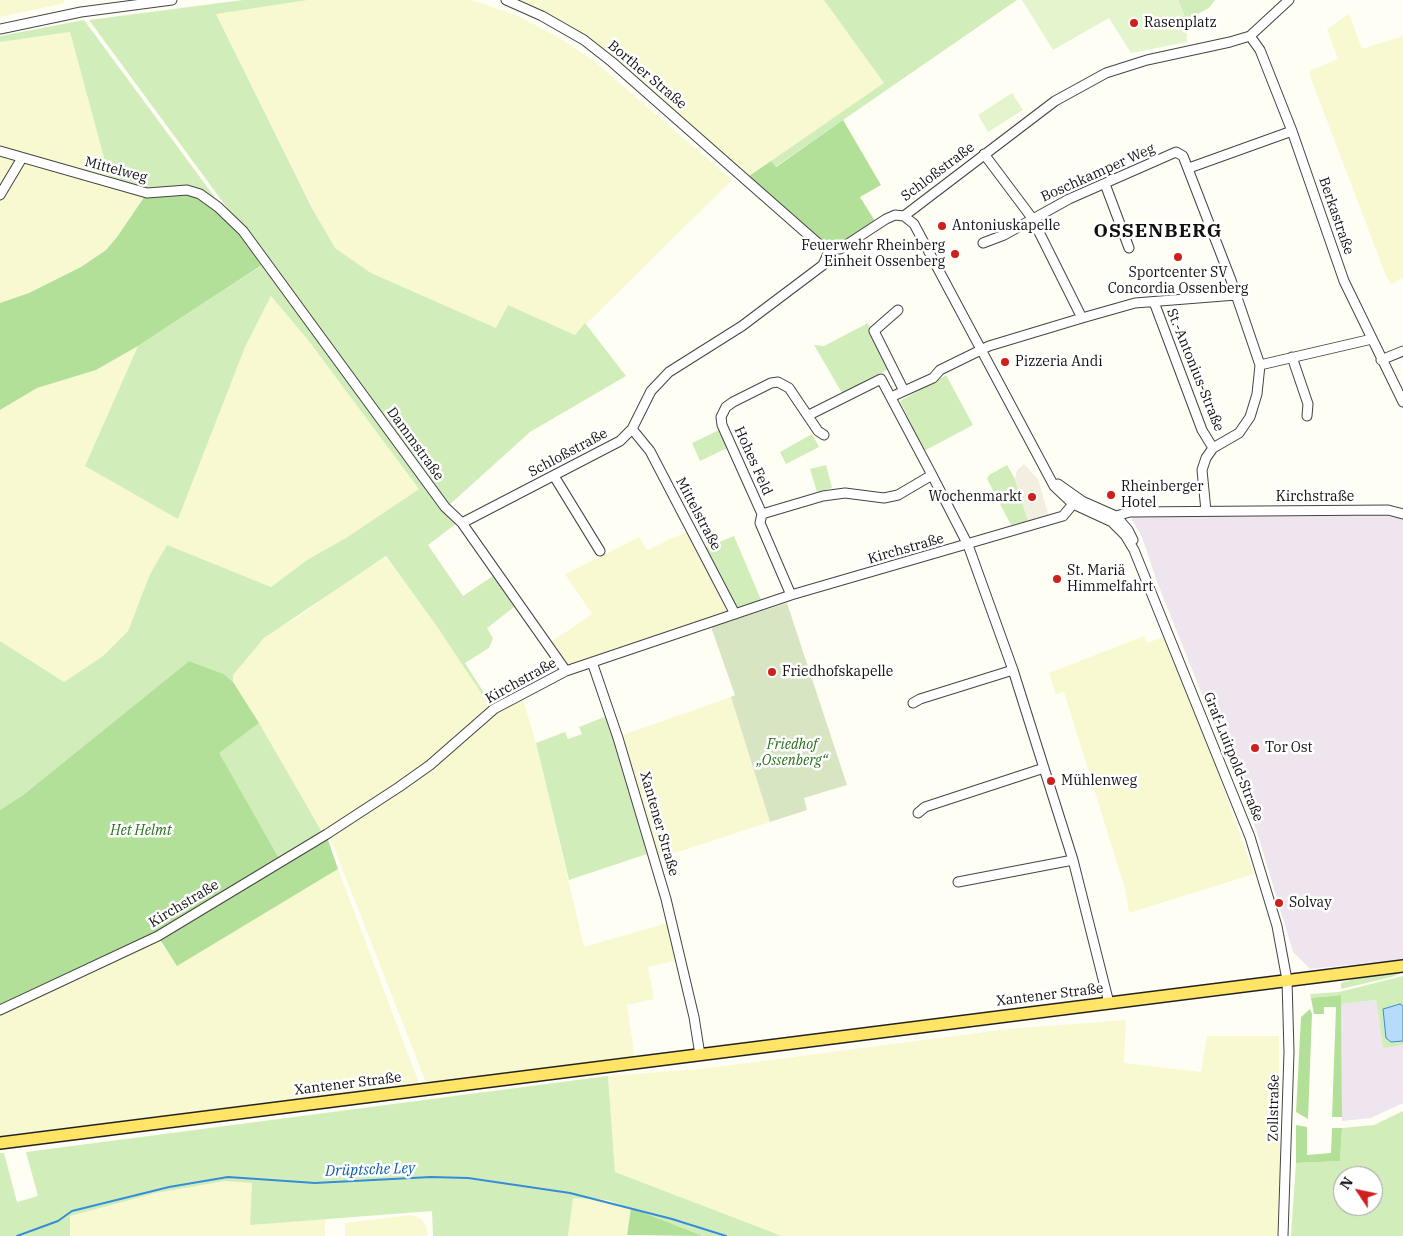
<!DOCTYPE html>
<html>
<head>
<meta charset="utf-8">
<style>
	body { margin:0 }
	#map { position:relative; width:1403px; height:1236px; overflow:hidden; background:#fffef5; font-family:"IBM Plex Serif",serif }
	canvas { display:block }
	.north { position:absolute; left:1333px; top:1166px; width:50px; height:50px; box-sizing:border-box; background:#fff; border:1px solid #a0a0a0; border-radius:50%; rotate:304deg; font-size:14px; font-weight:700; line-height:20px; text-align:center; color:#111 }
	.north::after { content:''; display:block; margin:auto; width:18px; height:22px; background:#ce201c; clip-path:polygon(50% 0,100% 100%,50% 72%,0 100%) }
</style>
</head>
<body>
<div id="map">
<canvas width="1403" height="1236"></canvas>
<div class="north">N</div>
</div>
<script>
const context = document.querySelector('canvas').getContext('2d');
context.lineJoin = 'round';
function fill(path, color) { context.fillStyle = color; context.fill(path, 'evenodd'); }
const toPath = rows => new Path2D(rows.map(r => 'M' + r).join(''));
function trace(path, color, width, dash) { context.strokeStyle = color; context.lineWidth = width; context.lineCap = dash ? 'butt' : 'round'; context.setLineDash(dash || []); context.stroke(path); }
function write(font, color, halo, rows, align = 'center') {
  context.font = font + ' "IBM Plex Serif",serif'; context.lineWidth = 5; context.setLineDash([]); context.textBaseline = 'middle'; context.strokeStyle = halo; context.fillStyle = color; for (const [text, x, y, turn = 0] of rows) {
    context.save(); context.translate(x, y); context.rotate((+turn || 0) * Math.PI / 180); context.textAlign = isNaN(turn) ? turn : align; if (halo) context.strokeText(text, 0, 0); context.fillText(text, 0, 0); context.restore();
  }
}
fill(toPath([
	[1379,515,1403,518,1403,959,1310,969,1293,952,1256,829,1157,582,1142,537,1130,516],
	[1376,1000,1383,1047,1403,1045,1403,1103,1371,1118,1342,1121,1341,1004]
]), '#efe5ef');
fill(toPath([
	[0,0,63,0,65,3,0,17],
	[308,0,471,0,516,15,560,38,594,61,732,180,575,335,508,305,496,328,371,273,335,248,327,236,216,14],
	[520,0,824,0,885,83,749,176,593,41,555,17],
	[1349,14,1362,49,1403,36,1403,278,1391,284,1386,276,1310,76,1310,71,1338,59,1327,29],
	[70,32,110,180,0,146,0,42],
	[0,152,12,156,15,160,14,167,0,190],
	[27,161,145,196,117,237,106,250,81,267,29,293,0,303,0,198,21,162],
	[271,296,308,340,419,489,346,538,307,560,271,587,167,546,150,574,128,631,103,656,64,682,0,641,0,410,37,388,96,370,138,346,85,466,220,406,245,347],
	[688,531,728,612,572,665,564,663,551,642,592,614,565,574,639,537,647,550],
	[386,557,438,628,491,708,422,768,323,834,233,682,233,675,255,646,276,629,301,615,344,583],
	[1169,635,1254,874,1129,913,1125,889,1064,692,1056,694,1049,673,1144,636,1147,643],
	[522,696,536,743,584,947,668,923,678,960,648,967,654,999,627,1005,635,1059,427,1085,329,835,495,710],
	[731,697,770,822,656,859,620,736],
	[338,869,419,1083,0,1137,0,1012,25,1004,157,938,177,965],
	[1126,1020,1124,1063,1201,1072,1207,1036,1279,1036,1280,1176,1277,1236,782,1236,615,1172,608,1076,701,1069,1008,1029],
	[225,1181,252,1182,251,1225,325,1218,325,1236,70,1236,70,1216,156,1193],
	[572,1198,608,1200,631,1208,627,1235,629,1236,568,1236],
	[411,1215,421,1219,427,1227,427,1236,345,1236,345,1223]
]), '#f8f8d1');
fill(toPath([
	[243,0,308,0,216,14,312,208,335,248,371,273,496,328,508,305,575,335,585,323,626,376,530,432,447,507,89,20],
	[824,0,1017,0,775,167,771,161,884,83],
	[1178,0,1215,0,1209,8,1186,20],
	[84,20,222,207,195,187,151,191,110,180,70,32,0,42,0,36],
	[264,264,457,523,428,545,463,596,493,576,514,607,487,628,493,638,489,648,465,663,493,707,491,708,438,628,386,556,264,638,233,675,233,682,224,674,189,661,23,795,0,810,0,641,64,682,103,656,128,631,150,574,167,545,271,587,307,560,346,538,419,489,308,340,271,296,245,347,178,519,85,466,138,346],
	[868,323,890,368,842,393,814,345,824,346],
	[946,375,973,425,924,451,900,401],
	[719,430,727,448,700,461,692,443],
	[812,434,819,447,786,464,780,452],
	[826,465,832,488,817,492,810,469],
	[1007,465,1015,479,1028,521,1011,525,987,479,989,475],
	[734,536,762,602,736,609,704,548],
	[607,716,650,853,569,880,536,743,565,732,568,739,582,734,579,727],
	[259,723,323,834,281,861,218,753],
	[1403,972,1392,977,1341,989,1341,983,1360,977],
	[1403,976,1403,1045,1383,1048,1376,1000,1341,1004,1340,995,1311,998,1310,994,1339,992],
	[608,1076,615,1172,782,1236,703,1236,608,1200,573,1198,568,1236,433,1236,432,1211,250,1225,252,1183,225,1181,156,1193,70,1216,70,1236,0,1236,0,1153,4,1153,17,1202,38,1196,26,1152],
	[1403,1111,1403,1236,1291,1236,1296,1163,1340,1161,1342,1128,1374,1125],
	[1343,1176,1373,1176,1373,1206,1343,1206]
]), '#d1eeba');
fill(toPath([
	[843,120,881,185,860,197,875,221,841,243,832,245,822,241,749,176,771,161,776,167],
	[187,190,218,207,265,263,138,346,96,370,37,388,0,410,0,303,29,293,81,267,106,250,117,237,147,193],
	[189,661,224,674,233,682,259,723,219,753,283,865,327,837,338,869,177,966,157,935,0,1006,0,810,23,795],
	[1341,995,1342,1117,1332,1117,1336,1007,1324,1007,1324,1014,1314,1014,1311,998],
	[1310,1009,1312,1014,1308,1119,1296,1112,1297,1094,1301,1017],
	[1296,1125,1307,1127,1307,1155,1331,1153,1332,1128,1342,1128,1340,1161,1296,1163],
	[631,1208,703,1236,627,1235]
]), '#b3e098');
fill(toPath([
	[787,603,847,785,804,798,807,810,770,822,731,697,735,695,711,627]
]), '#d7e5c2');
fill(toPath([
	[1022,0,1178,0,1186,20,1187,42,1131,53,1109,18,1053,50],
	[1012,93,1023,110,988,132,978,115]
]), '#e4f4cc');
fill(toPath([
	[1024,464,1038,479,1049,517,1028,521,1015,479,1017,470]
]), '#f2efe1');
const water = toPath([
	[1400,1004,1403,1006,1403,1041,1391,1042,1386,1038,1383,1009,1400,1004]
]);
fill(water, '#b5dcfb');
trace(water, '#358cd8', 1);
trace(toPath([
	[17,1236,58,1221,72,1211,169,1187,228,1177,315,1183,431,1177,468,1178,570,1193,672,1219,726,1236]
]), '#358cd8', 2);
const minor = toPath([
	[506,0,542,16,584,40,612,62,821,246,830,249,840,249,886,219,895,215,904,216],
	[0,29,81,12,172,0],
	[1250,36,1260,50,1292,131,1344,281,1403,402],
	[0,151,147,193,187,190,200,194,218,207,243,231,445,507,462,523,566,671],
	[984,154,1032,218,1082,318],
	[1189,168,1292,131],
	[1105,184,1129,248],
	[0,195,22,158],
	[904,216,914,224,1054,486,1073,504,1112,522,1125,535,1134,550,1250,837,1277,926,1287,980,1289,1052,1283,1236],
	[904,216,1055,101,1106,73,1147,60,1230,42,1250,36,1289,0],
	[983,243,1004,235,1069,199,1176,152,1183,156,1231,280,1260,365,1257,394,1250,417,1239,433,1213,448,1206,458,1202,470,1206,511],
	[1154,302,1202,430,1213,448],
	[898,310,874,331,904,391],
	[1292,357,1308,404,1307,416],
	[1381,360,1403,351],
	[1260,365,1372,339],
	[891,397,933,378,940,370,989,346,1082,318,1135,303,1236,295],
	[809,415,881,379,932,475,968,545,1013,670,1073,860,1109,1003],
	[632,429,650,451,735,614],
	[554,476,600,551],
	[1058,484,1082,501,1116,516,1128,530,1133,540],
	[762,514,823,496,845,493,884,498,898,495,932,475],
	[1112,522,1116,516,1130,512,1388,510,1403,514],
	[462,523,620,441,632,429,651,391,669,372,742,326,823,265,830,249],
	[791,595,760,523,762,514,722,425,721,417,726,407,733,402,771,383,778,382,789,388,818,431,824,435],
	[592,662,618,738,666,899,694,1017,700,1055],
	[913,703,920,699,1013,670],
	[918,813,925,807,1044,768],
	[958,882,1073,860],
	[0,1010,158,936,327,834,399,787,430,765,494,709,566,671,791,595,1063,516,1078,498]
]);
const major = toPath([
	[0,1143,1403,966]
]);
trace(minor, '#444', 11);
trace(major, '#222', 14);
trace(minor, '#fff', 9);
trace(major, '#ffe465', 11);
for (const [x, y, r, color] of [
	[1134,23,5,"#ce201c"],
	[942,226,5,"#ce201c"],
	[955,254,5,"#ce201c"],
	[1178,257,5,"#ce201c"],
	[1005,362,5,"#ce201c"],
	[1111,495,5,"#ce201c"],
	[1032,497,5,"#ce201c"],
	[1057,579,5,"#ce201c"],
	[772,672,5,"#ce201c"],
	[1255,748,5,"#ce201c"],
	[1051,781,5,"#ce201c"],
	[1279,903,5,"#ce201c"]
]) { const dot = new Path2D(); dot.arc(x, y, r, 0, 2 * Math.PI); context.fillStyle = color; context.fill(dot); trace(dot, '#fff', 2); }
write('14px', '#111', '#fff', [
	["Rasenplatz",1144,23],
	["Antoniuskapelle",952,226],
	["Feuerwehr Rheinberg",945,246,"right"],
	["Einheit Ossenberg",945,262,"right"],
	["Sportcenter SV",1178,273,"center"],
	["Concordia Ossenberg",1178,289,"center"],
	["Pizzeria Andi",1015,362],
	["Rheinberger",1121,487],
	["Hotel",1121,503],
	["Wochenmarkt",1022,497,"right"],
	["St. Mariä",1067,571],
	["Himmelfahrt",1067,587],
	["Friedhofskapelle",782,672],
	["Tor Ost",1265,748],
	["Mühlenweg",1061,781],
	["Solvay",1289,903]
], 'left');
write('14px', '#111', '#fff', [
	["Borther Straße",647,75,40],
	["Mittelweg",116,170,15],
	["Schloßstraße",938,172,-37],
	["Boschkamper Weg",1098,173,-24],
	["Berkastraße",1336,216,71],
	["St.-Antonius-Straße",1195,370,68],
	["Dammstraße",415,444,54],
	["Schloßstraße",568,453,-28],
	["Hohes Feld",753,461,66],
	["Kirchstraße",1315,497],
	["Mittelstraße",698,514,62],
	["Kirchstraße",906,549,-16],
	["Kirchstraße",521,681,-29],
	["Graf-Luitpold-Straße",1233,757,68],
	["Xantener Straße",659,824,74],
	["Kirchstraße",184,904,-31],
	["Xantener Straße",1050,995,-7],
	["Xantener Straße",348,1084,-7],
	["Zollstraße",1274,1108,-89]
]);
write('italic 14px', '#26701a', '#fff', [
	["Friedhof",792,745],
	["„Ossenberg“",792,761],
	["Het Helmt",141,831]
]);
write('italic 15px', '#0e5daf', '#fff', [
	["Drüptsche Ley",370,1170,-2]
]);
context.letterSpacing = '1px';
write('bold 19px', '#111', '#fff', [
	["OSSENBERG",1158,232]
]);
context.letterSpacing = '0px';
</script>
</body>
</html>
